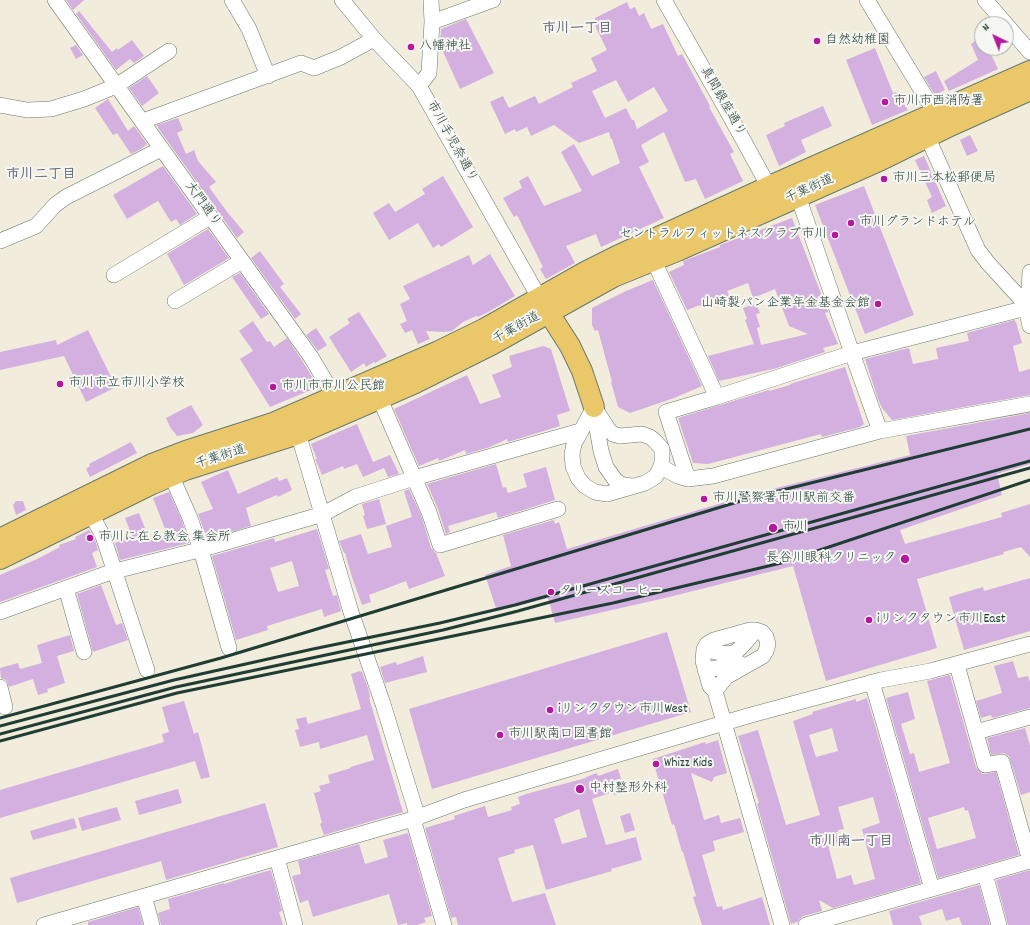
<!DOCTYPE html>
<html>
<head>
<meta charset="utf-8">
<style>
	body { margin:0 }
	#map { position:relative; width:1030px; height:925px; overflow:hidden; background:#f1ecdb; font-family:Dekko,sans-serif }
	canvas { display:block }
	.north { position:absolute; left:974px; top:16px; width:40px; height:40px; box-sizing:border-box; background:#f6f6f2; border:1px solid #a0aca6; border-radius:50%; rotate:317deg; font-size:11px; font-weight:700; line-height:16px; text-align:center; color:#1f3d34 }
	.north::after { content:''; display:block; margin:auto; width:14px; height:18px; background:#b5179e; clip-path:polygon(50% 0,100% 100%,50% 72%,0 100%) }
</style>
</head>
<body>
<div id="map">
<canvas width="1030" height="925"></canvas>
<div class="north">N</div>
</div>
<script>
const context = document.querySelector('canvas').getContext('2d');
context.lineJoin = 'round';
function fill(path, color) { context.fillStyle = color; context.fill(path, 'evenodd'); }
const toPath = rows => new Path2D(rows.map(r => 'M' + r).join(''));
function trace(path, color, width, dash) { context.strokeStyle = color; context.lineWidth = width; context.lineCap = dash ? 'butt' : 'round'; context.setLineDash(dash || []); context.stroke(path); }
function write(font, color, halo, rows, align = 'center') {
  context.font = font + ' Dekko,"Klee One",sans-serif'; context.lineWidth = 4; context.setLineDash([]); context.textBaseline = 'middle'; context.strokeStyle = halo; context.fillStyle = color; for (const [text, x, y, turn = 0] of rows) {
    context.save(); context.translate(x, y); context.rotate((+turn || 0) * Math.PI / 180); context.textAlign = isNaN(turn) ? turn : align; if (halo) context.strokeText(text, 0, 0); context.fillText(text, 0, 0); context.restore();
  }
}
fill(toPath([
	[66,0,84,0,73,10],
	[627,2,630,9,635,7,639,16,644,13,651,29,663,24,678,56,682,54,710,106,709,107,734,152,730,154,743,181,705,199,696,179,685,182,664,132,641,145,649,162,639,167,664,218,601,247,596,234,566,246,575,263,546,279,540,269,543,267,517,215,514,217,503,198,522,188,519,181,528,176,544,206,582,191,561,152,574,144,592,176,620,163,612,139,611,139,609,132,579,143,554,125,531,136,527,127,516,132,515,129,505,134,490,102,503,96,509,108,535,96,539,104,573,87,571,83,597,71,591,58,607,50,596,28,595,18],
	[616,80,628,102,654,87,668,111,637,129,634,120,632,120,626,108,605,118,592,91],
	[79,11,112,52,117,48,118,50,132,40,144,56,134,63,130,59,116,70,76,14],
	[466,19,494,73,460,89,440,45,441,29],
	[982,36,982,48,988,48,998,69,949,91,944,81,978,60,971,44],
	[76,45,83,55,76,59,70,48],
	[875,48,893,93,896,92,908,110,872,125,846,60],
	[936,71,945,90,935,95,924,77],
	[147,76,159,93,142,106,129,88],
	[108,99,128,131,134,126,147,144,141,149,131,154,117,133,113,135,95,108],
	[823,106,832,126,801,140,806,152,779,166,766,135,785,126,784,123],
	[178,118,183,130,177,133,186,154,194,150,198,161,216,182,209,187,228,213,244,232,237,238,158,128,157,125],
	[970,135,978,151,967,156,960,140],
	[924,156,946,206,932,213,927,200,932,197,915,160],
	[163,166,197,214,180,225,176,219,171,222,158,201,127,219,113,195],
	[443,176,473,227,441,247,439,244,433,248,418,223,389,240,373,213,389,203,395,212,425,194,422,189],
	[864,186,914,315,865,334,815,205],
	[792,218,828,312,825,313,838,344,823,348,825,352,777,368,719,381,708,356,754,344,745,320,747,319,743,308,756,303,760,313,756,314,760,327,757,328,761,345,808,334,789,326,775,289,753,298,748,283,727,291,730,296,700,306,700,305,687,310,669,272,684,265,683,261,720,247,720,245],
	[208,229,229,258,184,285,167,254],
	[260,251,284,284,280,287,301,314,295,319,251,258],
	[490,254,515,296,490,311,478,317,476,316,463,322,452,331,444,332,426,331,430,339,418,344,412,330,405,333,400,324,407,321,400,304,410,299,403,286,469,255,473,265],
	[240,273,269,314,261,319,232,277],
	[653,280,702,386,674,398,630,413,618,407,611,382,612,382,598,330,595,331,592,325,592,308,626,291],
	[359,312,387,356,375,363,374,362,366,367,364,363,351,372,329,337,350,323,347,319],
	[1014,320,1016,322,1022,343,1013,346,1019,372,1030,369,1030,395,892,420,882,408,878,399,865,359,909,348,913,364,938,359,936,348,969,341,967,333],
	[253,321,267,342,270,341,274,347,287,338,303,362,318,387,270,407,240,359,253,351,239,331],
	[316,328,327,345,318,351,306,335],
	[88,330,116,387,86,402,64,356,0,370,0,352,56,340,57,345],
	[543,346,551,349,570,411,557,415,560,426,508,442,507,439,490,447,466,454,465,450,439,461,438,458,419,466,394,409,467,375,480,404,501,397,492,375,512,367,509,356],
	[845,367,864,424,860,427,822,437,821,434,708,464,693,463,678,418,769,390,769,391,790,385,790,384],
	[191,405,203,425,193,433,177,436,170,427,166,418],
	[1030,413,1030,464,997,474,1002,495,900,530,905,544,1002,517,1001,513,1030,504,1030,557,1021,547,1003,552,1004,554,917,579,937,648,826,681,793,566,665,598,555,623,548,598,497,611,485,575,511,566,503,535,554,520,555,524,559,522,567,549,752,494,910,455,906,436],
	[357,424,373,462,390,455,399,474,388,477,384,468,363,477,357,464,344,469,343,466,322,475,315,459,317,459,311,444],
	[131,442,137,453,90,477,86,469,90,466,89,464],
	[496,464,503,488,506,487,508,493,527,487,523,474,546,467,555,500,498,518,496,512,448,526,450,532,446,534,438,509,427,484],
	[228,470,238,494,277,477,279,481,287,478,292,490,278,497,277,495,246,508,251,526,207,539,198,514,213,509,201,482],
	[409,489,421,515,431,548,436,553,445,576,409,589,406,581,369,595,371,602,362,605,352,577,345,553,344,553,339,541,361,534,368,554,392,547,386,526,412,517,404,491],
	[169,492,182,521,189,543,120,560,115,543,132,536,125,518,139,513,150,541,167,534,153,498],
	[379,499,386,524,367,529,363,516,365,515,362,504],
	[16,501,23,501,26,510,16,515,13,505],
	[317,529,329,569,325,570,333,596,337,595,341,611,324,617,322,609,267,626,268,630,236,640,212,556,274,538,275,542],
	[292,561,299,586,278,592,270,568],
	[89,530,95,540,98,550,92,553,97,567,0,602,0,575,37,559,60,547,59,545,76,539,75,537],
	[1030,578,1030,631,964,650,949,597,983,587,984,591],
	[101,585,116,625,122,623,128,640,93,652,77,594],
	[667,632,691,712,432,789,409,709],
	[70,635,74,651,57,656,65,683,47,689,48,692,38,695,33,679,9,687,6,680,1,678,0,668,18,663,20,669,42,663,37,645],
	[423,656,427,672,385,683,380,667,396,662,397,665],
	[1013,661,1018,678,1028,676,1030,682,1030,708,992,718,991,715,981,718,976,701,1002,693,994,666],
	[360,671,362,672,368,688,370,697,369,698,403,812,324,835,320,824,322,823,314,793,321,791,319,786,330,783,328,775,351,768,350,767,374,760,367,735,320,749,319,742,300,747,295,730,299,729,296,719,306,717,308,724,361,709,351,674],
	[950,675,976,767,979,771,983,774,996,772,1019,855,938,878,886,698,908,692,915,719,901,724,910,754,914,753,919,772,950,763,927,681],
	[964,807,965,811,968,810,976,838,937,849,928,818],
	[867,698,921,883,833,908,819,900,822,911,803,916,797,922,791,924,757,804,759,803,738,736,758,730,786,825,820,815,793,721,813,714,812,712,856,699,856,702],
	[832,728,838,751,816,757,809,735],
	[873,797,880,823,862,829,875,879,854,885,851,875,837,879,828,845,839,842,836,832,838,832,838,830,844,829,838,807],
	[184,701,194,734,198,732,210,777,201,779,195,761,0,818,0,790,164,742,162,734,169,732,162,707],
	[1025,728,1030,746,1030,792,1021,795,1009,756,1004,753,991,755,987,738],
	[718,740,727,773,714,777,712,782,691,773,704,820,719,815,721,823,740,818,744,832,713,841,715,851,702,855,717,907,722,906,723,910,762,897,770,925,702,925,693,897,696,896,683,852,682,852,674,824,672,825,656,771,653,759,705,742,706,744],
	[618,769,625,792,614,795,613,792,592,799,606,845,636,837,642,860,611,869,612,871,546,890,533,845,514,850,515,853,498,858,512,902,545,893,556,925,458,925,456,917,451,918,425,828,455,819,454,816,485,806,488,817,512,810,511,807,520,804,518,797,526,794,586,778,586,777,597,773,598,776],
	[579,809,587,837,562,844,554,819],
	[178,789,182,803,139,815,135,801],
	[265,803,278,847,166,880,161,861,17,903,10,878],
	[117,807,121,820,82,831,78,818],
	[630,813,635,830,625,833,620,816],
	[74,818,77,828,33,840,30,831],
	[408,833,432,916,424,918,426,922,417,925,407,925,407,923,398,925,389,894,313,917,308,900,300,903,292,876,301,874,298,861,359,844,365,864,388,857,383,840],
	[271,870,282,911,279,912,283,925,161,925,158,913,170,909,168,899,224,883,224,884,240,879,242,878],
	[1030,870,1030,925,1008,925,996,880],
	[979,885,990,925,962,925,959,917,946,921,942,909,919,916,922,925,893,925,889,911],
	[138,907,143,925,88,925,88,922]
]), '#d4b0e1');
const minor = toPath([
	[55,0,311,357,339,404],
	[232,0,249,29,268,76],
	[342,0,374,39,419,86,540,299],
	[664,0,725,107,774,196],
	[867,0,936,114],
	[985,0,1030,52],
	[432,22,493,0],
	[419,86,429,73,432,22,431,0],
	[0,105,27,110,51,109,84,99,116,86,169,51],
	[143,121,301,63,314,68,341,57,374,39],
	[923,127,978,250,988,263,1021,299,1026,309,1030,326],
	[798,196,852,353,880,431],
	[0,241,36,226,55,205,66,197,161,149],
	[653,259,717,397],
	[114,275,210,217],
	[1021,299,1029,291,1030,272],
	[175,301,242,261],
	[379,397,429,512,440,545,558,509],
	[594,407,609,430,613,434,620,436,642,434,650,437,655,441,662,449,662,463,659,471,655,477,645,483,607,494,595,492,585,486,578,478,573,466,572,454,574,444,594,407],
	[594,412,601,451,606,467,616,481,623,485,632,486],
	[298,433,351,612,383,704,418,818],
	[661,467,678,476,688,479,713,476,880,431,1030,404],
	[171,475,190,518,201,550,229,648],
	[688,479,666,412,717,397,852,353,1030,307],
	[91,514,103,536,147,670],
	[66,588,84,652],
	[0,612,111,572,203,549,323,514,355,497,414,478,580,431],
	[704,649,720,653,729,654,736,652,746,642,756,630],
	[957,665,985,765,1002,762,1030,861],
	[705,670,741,664],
	[872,682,932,889],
	[0,687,5,707],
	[715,691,726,677,763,656,766,651,768,644,766,637,762,632,756,630,750,630,714,640,707,644,704,649,703,661,710,686,715,691,782,925],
	[976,732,1030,717],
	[413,819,444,925],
	[277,858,295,925],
	[985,874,999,925],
	[144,896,152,925],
	[44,925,413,819,464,800,751,715,881,680,930,671,1030,644],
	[806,925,1030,861]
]);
const major = toPath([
	[540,299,570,346,582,371,594,407]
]);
const highway = toPath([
	[0,540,152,465,186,452,273,424,439,352,484,330,587,272,617,257,770,187,1030,72],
	[0,558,152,483,185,469,298,433,413,383,491,344,613,276,677,250,881,159,950,125,1030,89]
]);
trace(minor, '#687a6e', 16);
trace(major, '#687a6e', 22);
trace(highway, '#687a6e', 24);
trace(minor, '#fff', 15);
trace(major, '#eac769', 20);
trace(highway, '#eac769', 22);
trace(toPath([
	[0,718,221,658,754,497,1030,429],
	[0,726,174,680,313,649,440,623,515,605,1030,461],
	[0,734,176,687,443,630,518,611,1030,468],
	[0,741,177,693,613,603,781,563,1030,480]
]), '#1f3d34', 3);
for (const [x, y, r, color] of [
	[817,41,4,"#b5179e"],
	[411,47,4,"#b5179e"],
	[885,102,4,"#b5179e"],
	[884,179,4,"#b5179e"],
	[851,223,4,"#b5179e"],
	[835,235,4,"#b5179e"],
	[878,304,4,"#b5179e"],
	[60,384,4,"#b5179e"],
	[273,387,4,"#b5179e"],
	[704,499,4,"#b5179e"],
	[773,528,5,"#b5179e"],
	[90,538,4,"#b5179e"],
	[905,559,5,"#b5179e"],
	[551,592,4,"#b5179e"],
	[869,620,4,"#b5179e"],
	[550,710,4,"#b5179e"],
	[500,735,4,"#b5179e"],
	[656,764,4,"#b5179e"],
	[580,789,5,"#b5179e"]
]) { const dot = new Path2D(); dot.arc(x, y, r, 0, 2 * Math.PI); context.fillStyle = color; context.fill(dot); trace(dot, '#f6f6f2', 1.5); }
write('13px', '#1f3d34', '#f6f6f2', [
	["自然幼稚園",825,41],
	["八幡神社",419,47],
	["市川市西消防署",893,102],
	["市川三本松郵便局",892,179],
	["市川グランドホテル",859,223],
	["セントラルフィットネスクラブ市川",827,235,"right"],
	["山崎製パン企業年金基金会館",870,304,"right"],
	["市川市立市川小学校",68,384],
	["市川市市川公民館",281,387],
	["市川警察署市川駅前交番",712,499],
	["市川",782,528],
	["市川に在る教会 集会所",98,538],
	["長谷川眼科クリニック",896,559,"right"],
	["タリーズコーヒー",559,592],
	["iリンクタウン市川East",877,620],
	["iリンクタウン市川West",558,710],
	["市川駅南口図書館",508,735],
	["Whizz Kids",664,764],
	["中村整形外科",589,789]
], 'left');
write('13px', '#1f3d34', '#f6f6f2', [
	["真間銀座通り",722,102,60],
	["市川手児奈通り",451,142,61],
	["千葉街道",810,190,-24],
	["大門通り",202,205,54],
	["千葉街道",517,329,-29],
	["千葉街道",221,458,-18]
]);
write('bold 14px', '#5e6571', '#f6f6f2', [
	["市川一丁目",577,30],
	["市川二丁目",41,176],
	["市川南一丁目",851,843]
]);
</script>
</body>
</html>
